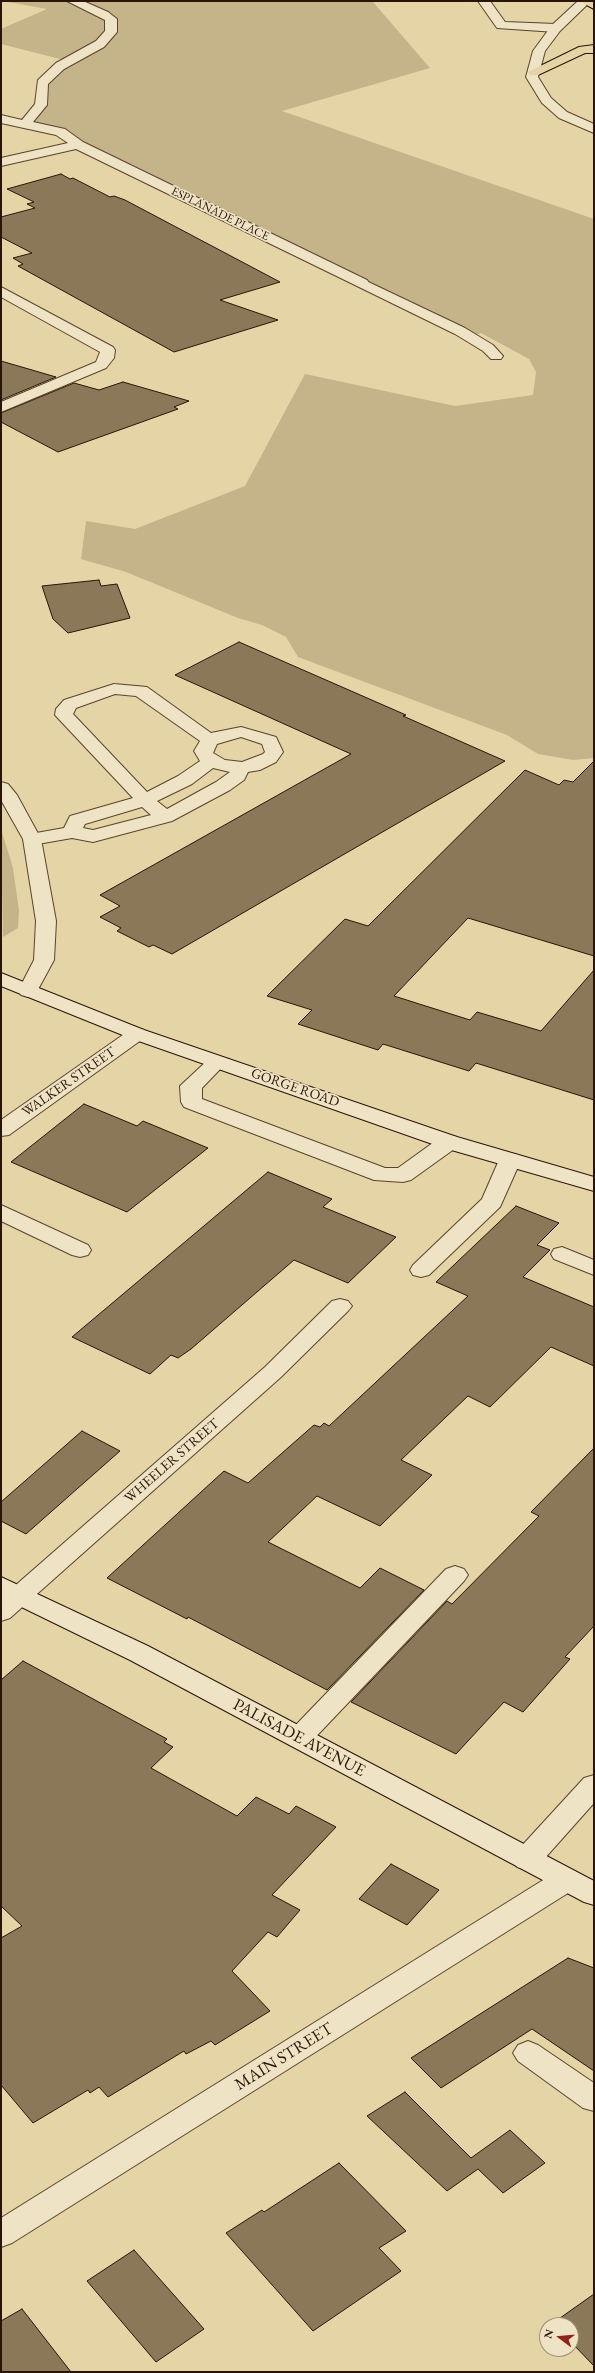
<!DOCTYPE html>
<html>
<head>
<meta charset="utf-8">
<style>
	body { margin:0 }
	#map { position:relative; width:595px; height:2373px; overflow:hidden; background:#e5d4a5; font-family:"EB Garamond",serif }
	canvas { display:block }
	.frame { position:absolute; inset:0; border:2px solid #2a1406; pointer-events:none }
	.north { position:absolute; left:539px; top:2317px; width:40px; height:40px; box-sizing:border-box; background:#eee3c4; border:1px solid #a09078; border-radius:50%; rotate:286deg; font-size:11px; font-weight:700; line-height:16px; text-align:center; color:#2a1406 }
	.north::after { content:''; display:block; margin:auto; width:14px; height:18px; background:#8f2418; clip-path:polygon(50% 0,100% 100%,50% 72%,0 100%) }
</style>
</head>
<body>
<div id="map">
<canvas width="595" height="2373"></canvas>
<div class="frame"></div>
<div class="north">N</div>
</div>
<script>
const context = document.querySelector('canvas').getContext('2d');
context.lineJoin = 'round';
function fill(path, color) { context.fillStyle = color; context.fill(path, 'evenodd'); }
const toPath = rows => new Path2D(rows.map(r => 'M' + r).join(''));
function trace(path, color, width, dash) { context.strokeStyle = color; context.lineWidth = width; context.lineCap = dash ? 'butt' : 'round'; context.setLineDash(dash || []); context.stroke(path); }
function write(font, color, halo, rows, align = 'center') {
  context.font = font + ' "EB Garamond",serif'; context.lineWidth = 3.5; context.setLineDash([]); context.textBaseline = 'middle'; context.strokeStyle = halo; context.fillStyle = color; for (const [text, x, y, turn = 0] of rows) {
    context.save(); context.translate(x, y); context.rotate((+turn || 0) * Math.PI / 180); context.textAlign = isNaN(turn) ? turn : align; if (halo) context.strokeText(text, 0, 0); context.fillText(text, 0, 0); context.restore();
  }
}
fill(toPath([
	[3,1,373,2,430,68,282,111,594,219,594,758,573,760,538,754,507,735,298,657,286,637,262,625,238,618,126,572,81,559,86,521,135,529,245,486,305,374,455,406,533,395,536,372,529,359,481,333,470,337,60,132,25,124,41,105,42,83,68,61,1,44,1,29,47,9],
	[1,829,13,868,19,911,18,928,3,937]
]), '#c5b38a');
const building = toPath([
	[61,174,70,179,73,178,110,197,114,196,125,200,280,282,220,300,278,320,174,352,18,266,23,264,13,258,32,253,1,237,1,217,35,208,27,204,34,202,7,189,61,174],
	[1,361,56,377,1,400,1,361],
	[123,382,189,401,174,407,178,409,58,452,1,422,1,413,74,383,99,390,123,382],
	[99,580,101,586,117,584,130,618,68,633,53,619,42,586,99,580],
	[239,642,406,715,403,716,505,761,172,954,153,945,149,947,117,931,121,928,100,917,120,906,100,895,351,754,175,675,239,642],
	[594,761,594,956,468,918,394,996,470,1020,477,1012,541,1031,594,970,594,1100,476,1063,469,1071,383,1044,378,1050,298,1024,312,1010,267,996,345,919,368,926,525,770,559,785,564,780,573,782,594,761],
	[84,1104,137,1126,143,1121,208,1148,127,1212,11,1162,84,1104],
	[268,1172,332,1199,323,1207,396,1237,348,1283,294,1260,191,1349,178,1358,171,1355,150,1374,72,1337,268,1172],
	[516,1206,559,1223,537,1245,550,1250,523,1277,594,1307,594,1366,551,1347,490,1407,468,1396,401,1460,432,1475,380,1526,317,1496,268,1542,360,1588,380,1568,424,1590,327,1690,188,1617,187,1619,107,1578,224,1471,248,1483,314,1425,320,1427,324,1423,329,1426,468,1296,436,1282,516,1206],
	[82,1431,120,1451,26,1534,1,1521,1,1502,82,1431],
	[594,1448,594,1626,565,1657,570,1659,523,1712,504,1702,456,1754,351,1702,447,1601,452,1604,539,1516,531,1512,594,1448],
	[23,1661,167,1739,164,1742,173,1747,151,1768,237,1816,256,1797,289,1814,296,1806,336,1827,272,1895,300,1910,277,1937,268,1932,232,1971,270,2011,215,2045,211,2041,186,2054,184,2051,108,2097,99,2087,90,2093,88,2090,33,2123,1,2085,1,1938,22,1926,1,1906,1,1680,23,1661],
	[391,1864,439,1890,407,1925,359,1899,391,1864],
	[568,1958,594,1968,594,2071,532,2029,441,2088,411,2058,568,1958],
	[405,2092,471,2158,510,2130,545,2163,503,2193,478,2169,447,2191,367,2116,405,2092],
	[339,2163,406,2231,379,2248,401,2271,313,2331,226,2233,262,2210,264,2212,339,2163],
	[134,2250,204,2329,156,2362,87,2281,134,2250],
	[594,2294,594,2366,571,2342,571,2325,555,2325,553,2323,594,2294],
	[22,2309,71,2372,1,2372,1,2321,22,2309]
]);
fill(building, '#8b7859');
trace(building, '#2a1406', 1);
const service = toPath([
	[478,1,490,1,505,22,556,24,562,28,556,32,497,28,478,1],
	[362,279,465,328,493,345,503,356,501,359,491,359,483,351,455,334,357,286,355,283,357,280,362,279],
	[114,684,147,687,211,733,241,727,276,737,283,752,276,762,260,770,248,772,244,780,230,790,172,821,93,842,72,838,32,845,25,843,23,839,25,835,64,828,70,816,133,798,55,715,56,709,64,700,114,684],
	[115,694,136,696,200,741,194,751,200,761,178,776,147,792,73,714,76,708,115,694],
	[241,737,262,744,265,752,263,754,242,762,225,760,213,753,217,744,241,737],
	[213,768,230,772,216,782,167,809,157,801,192,784,213,768],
	[142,807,151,815,93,830,83,828,85,824,142,807],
	[217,1056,224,1058,227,1062,202,1088,202,1099,385,1168,398,1168,441,1137,449,1136,457,1137,460,1142,457,1147,411,1180,403,1182,374,1180,184,1107,181,1102,180,1086,210,1058,217,1056],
	[510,1153,518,1155,521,1160,500,1207,429,1275,421,1277,413,1275,410,1270,413,1265,482,1199,499,1160,502,1155,510,1153],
	[1,1205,88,1245,91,1250,88,1255,80,1257,72,1255,1,1221,1,1205],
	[562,1247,594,1260,594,1275,554,1259,551,1254,554,1249,562,1247],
	[455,1566,464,1569,468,1575,464,1581,308,1745,299,1748,290,1745,286,1738,290,1731,446,1569,455,1566],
	[528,2041,538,2045,594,2083,594,2111,583,2108,518,2061,513,2053,518,2045,528,2041]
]);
const minor = toPath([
	[67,1,83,1,108,12,117,19,117,32,104,47,64,69,48,84,47,105,33,122,65,129,83,142,367,280,369,283,367,286,357,286,76,149,1,166,1,158,68,143,56,135,1,123,1,115,22,120,35,104,38,80,56,63,96,41,105,31,105,20,67,1],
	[578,1,591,1,560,31,545,51,538,77,551,98,567,112,594,124,594,133,559,118,542,103,526,77,533,51,552,25,578,1],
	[1,287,113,347,115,350,114,358,106,368,1,412,1,402,96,362,100,352,1,297,1,287],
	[1,782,8,784,17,795,41,839,56,921,54,960,35,995,28,997,21,995,18,991,34,960,36,921,23,839,1,800,1,782],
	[340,1299,348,1301,352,1306,348,1311,281,1377,10,1618,1,1621,1,1598,265,1367,332,1301,340,1299],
	[594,1775,594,1803,537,1867,527,1870,517,1867,513,1859,517,1851,584,1778,594,1775],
	[566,1869,576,1872,580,1880,576,1888,12,2243,1,2247,1,2218,556,1872,566,1869]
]);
const tertiary = toPath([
	[137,1028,144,1030,147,1034,144,1038,9,1135,1,1136,1,1120,130,1030,137,1028]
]);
const secondary = toPath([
	[1,973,144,1030,457,1137,594,1177,594,1191,441,1147,130,1038,1,986,1,973],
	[1,1577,148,1646,594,1881,594,1905,584,1902,130,1660,1,1597,1,1577]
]);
const primary = toPath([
	[581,1,594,1,594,9,583,3,581,1],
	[594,45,594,53,585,53,538,75,530,75,528,72,579,47,594,45]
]);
trace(service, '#59442e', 2);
trace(minor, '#59442e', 2);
trace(tertiary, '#59442e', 2);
trace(secondary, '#2a1406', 2);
trace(primary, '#2a1406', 2);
fill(service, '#eee3c4');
fill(minor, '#eee3c4');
fill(tertiary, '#eee3c4');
fill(secondary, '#eee3c4');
fill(primary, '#e5d4a5');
write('12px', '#2a1406', '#eee3c4', [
	["ESPLANADE PLACE",220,214,26]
]);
write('14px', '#2a1406', '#eee3c4', [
	["WALKER STREET",69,1082,-35],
	["GORGE ROAD",295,1088,19],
	["WHEELER STREET",172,1461,-41]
]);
write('17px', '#2a1406', '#eee3c4', [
	["PALISADE AVENUE",299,1738,28],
	["MAIN STREET",284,2057,-32]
]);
</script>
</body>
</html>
